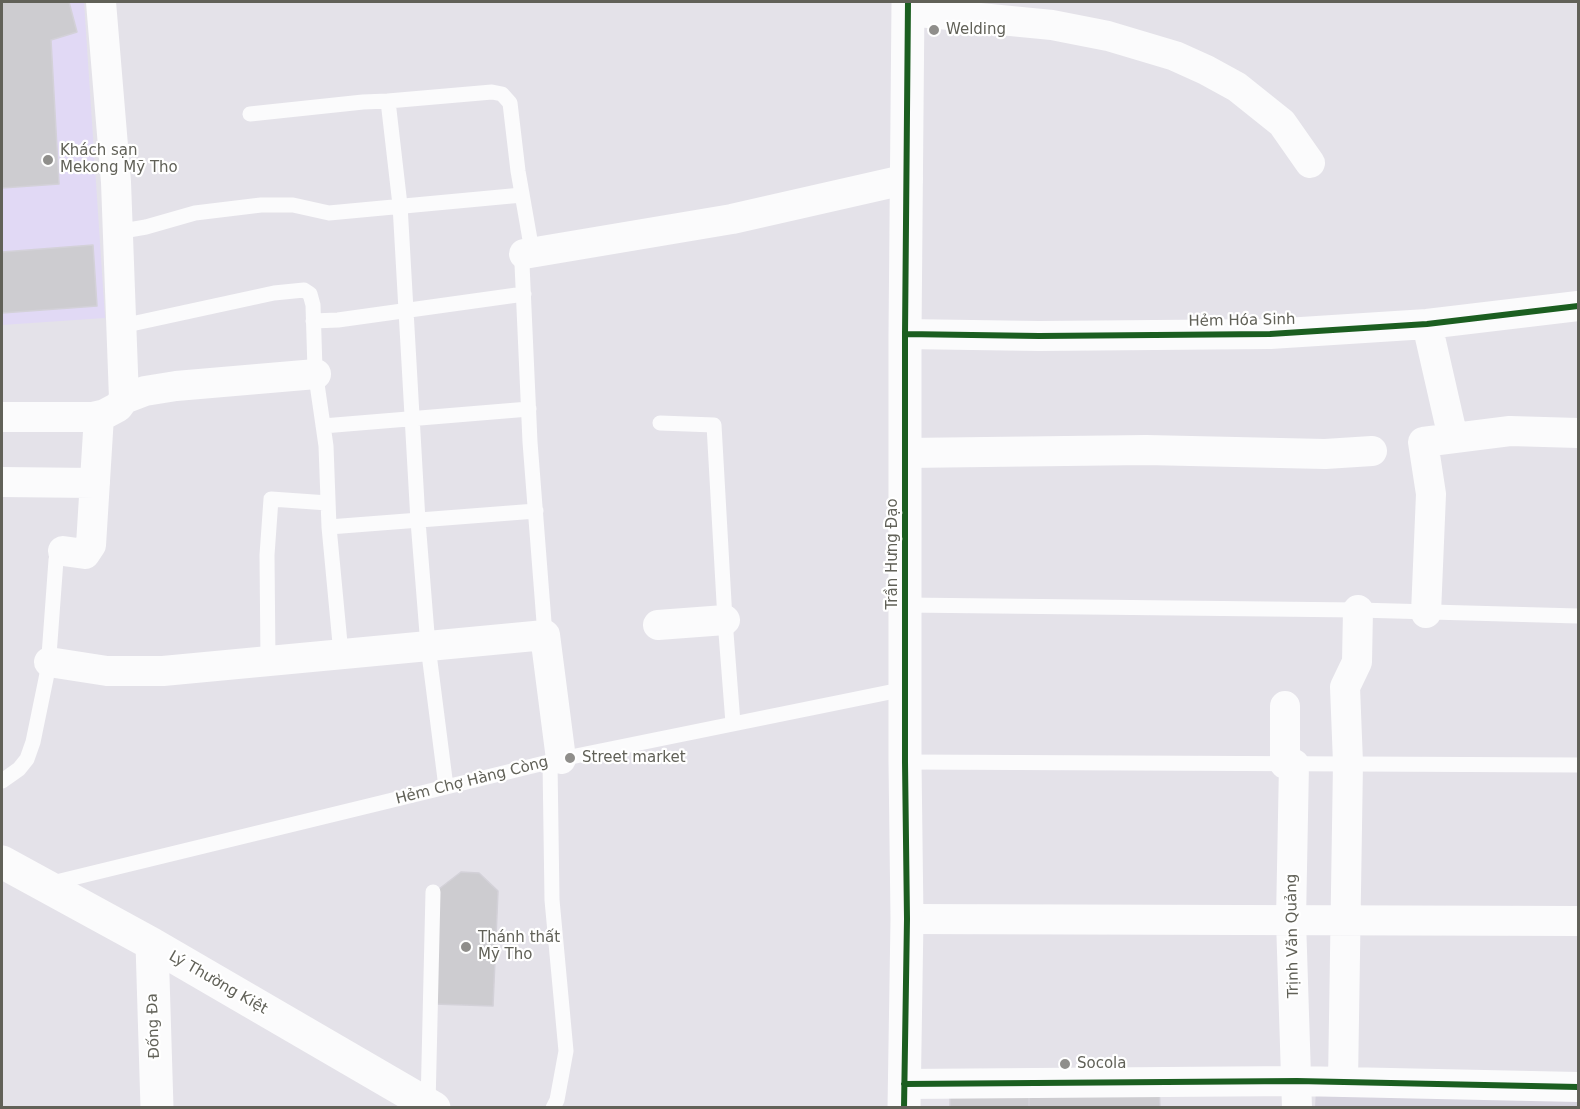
<!DOCTYPE html>
<html>
<head>
<meta charset="utf-8">
<style>
	body { margin:0 }
	#map { position:relative; width:1580px; height:1109px; overflow:hidden; background:#e4e2e9; font-family:"DejaVu Sans",sans-serif }
	canvas { display:block }
	.frame { position:absolute; inset:0; border:3px solid #616158; pointer-events:none }
</style>
</head>
<body>
<div id="map">
<canvas width="1580" height="1109"></canvas>
<div class="frame"></div>
</div>
<script>
const context = document.querySelector('canvas').getContext('2d');
context.lineJoin = 'round';
function fill(path, color) { context.fillStyle = color; context.fill(path, 'evenodd'); }
const toPath = rows => new Path2D(rows.map(r => 'M' + r).join(''));
function trace(path, color, width, dash) { context.strokeStyle = color; context.lineWidth = width; context.lineCap = dash ? 'butt' : 'round'; context.setLineDash(dash || []); context.stroke(path); }
function write(font, color, halo, rows, align = 'center') {
  context.font = font + ' "DejaVu Sans",sans-serif'; context.lineWidth = 4.5; context.setLineDash([]); context.textBaseline = 'middle'; context.strokeStyle = halo; context.fillStyle = color; for (const [text, x, y, turn = 0] of rows) {
    context.save(); context.translate(x, y); context.rotate((+turn || 0) * Math.PI / 180); context.textAlign = isNaN(turn) ? turn : align; if (halo) context.strokeText(text, 0, 0); context.fillText(text, 0, 0); context.restore();
  }
}
fill(toPath([
	[2,2,84,2,105,318,2,325]
]), '#e1d9f5');
fill(toPath([
	[1316,1089,1578,1094,1578,1107,1315,1108]
]), '#d6d3de');
const building = toPath([
	[2,2,69,2,77,32,51,40,59,184,2,188,2,2],
	[93,245,97,306,2,313,2,252,93,245],
	[461,872,479,873,498,891,493,1006,434,1004,439,889,461,872],
	[1159,1085,1160,1108,1029,1108,1029,1086,1159,1085],
	[1029,1086,1029,1108,950,1108,950,1087,1029,1086]
]);
fill(building, '#cdccd0');
trace(building, '#d3d1d8', 1.5);
trace(toPath([
	[388,101,492,92,502,94,510,103,518,171,532,251],
	[250,114,363,102,388,101,400,205,418,521,428,646,446,787],
	[117,232,146,227,195,213,261,205,293,205,329,213,522,195],
	[524,254,522,264,530,442,545,635],
	[313,321,338,320,524,294],
	[122,326,274,293,304,290,310,294,313,305,315,370,326,446,329,527,341,654],
	[660,423,714,425,725,620,733,723],
	[323,426,529,409],
	[329,527,536,511],
	[905,605,1358,610,1578,616],
	[268,661,267,555,271,499,328,503],
	[550,762,552,900,566,1051,557,1100,553,1108],
	[905,762,1578,765],
	[2,781,19,769,27,759,33,742,48,669,56,560,59,554,63,551],
	[48,884,561,759,905,689],
	[428,1105,433,892]
]), '#fbfbfc', 15);
trace(toPath([
	[101,2,116,182,124,399],
	[908,11,1052,25,1108,36,1175,56,1206,70,1237,87,1282,123,1310,163],
	[524,254,732,219,908,179],
	[1427,324,1453,438],
	[905,334,1039,336,1270,334,1427,324,1578,306],
	[2,417,92,417,105,414,118,407,124,399,145,391,176,386,316,374],
	[906,453,1146,450,1325,454,1372,451],
	[2,482,95,483],
	[63,551,85,554,91,545,99,416],
	[1426,613,1431,494,1423,442,1510,431,1578,433],
	[658,625,725,620],
	[49,662,107,671,163,671,545,635,561,759],
	[1285,706,1285,764],
	[1294,764,1291,920,1297,1108],
	[907,919,1578,921],
	[1343,1082,1348,763,1345,687,1357,662,1358,610],
	[904,1084,1297,1081,1578,1087]
]), '#fbfbfc', 30);
trace(toPath([
	[2,862,152,944,434,1108],
	[152,944,157,1108],
	[904,1108,907,919,905,762,905,334,908,2]
]), '#fbfbfc', 33);
trace(toPath([
	[905,334,1039,336,1270,334,1427,324,1578,306],
	[904,1084,1297,1081,1578,1087],
	[904,1108,907,919,905,762,905,334,908,2]
]), '#1b5e20', 6);
for (const [x, y, r, color] of [
	[934,30,6,"#8f8e8b"],
	[48,160,6,"#8f8e8b"],
	[570,758,6,"#8f8e8b"],
	[466,947,6,"#8f8e8b"],
	[1065,1064,6,"#8f8e8b"]
]) { const dot = new Path2D(); dot.arc(x, y, r, 0, 2 * Math.PI); context.fillStyle = color; context.fill(dot); trace(dot, '#fff', 2); }
write('15px', '#616158', '#fff', [
	["Welding",946,30],
	["Khách sạn",60,151],
	["Mekong Mỹ Tho",60,168],
	["Street market",582,758],
	["Thánh thất",478,938],
	["Mỹ Tho",478,955],
	["Socola",1077,1064]
], 'left');
write('15px', '#616158', '#fff', [
	["Hẻm Hóa Sinh",1242,321,-1],
	["Trần Hưng Đạo",893,554,-90],
	["Hẻm Chợ Hàng Còng",472,781,-14],
	["Trịnh Văn Quảng",1293,936,-91],
	["Lý Thường Kiệt",218,983,30],
	["Đống Đa",154,1026,-92]
]);
</script>
</body>
</html>
